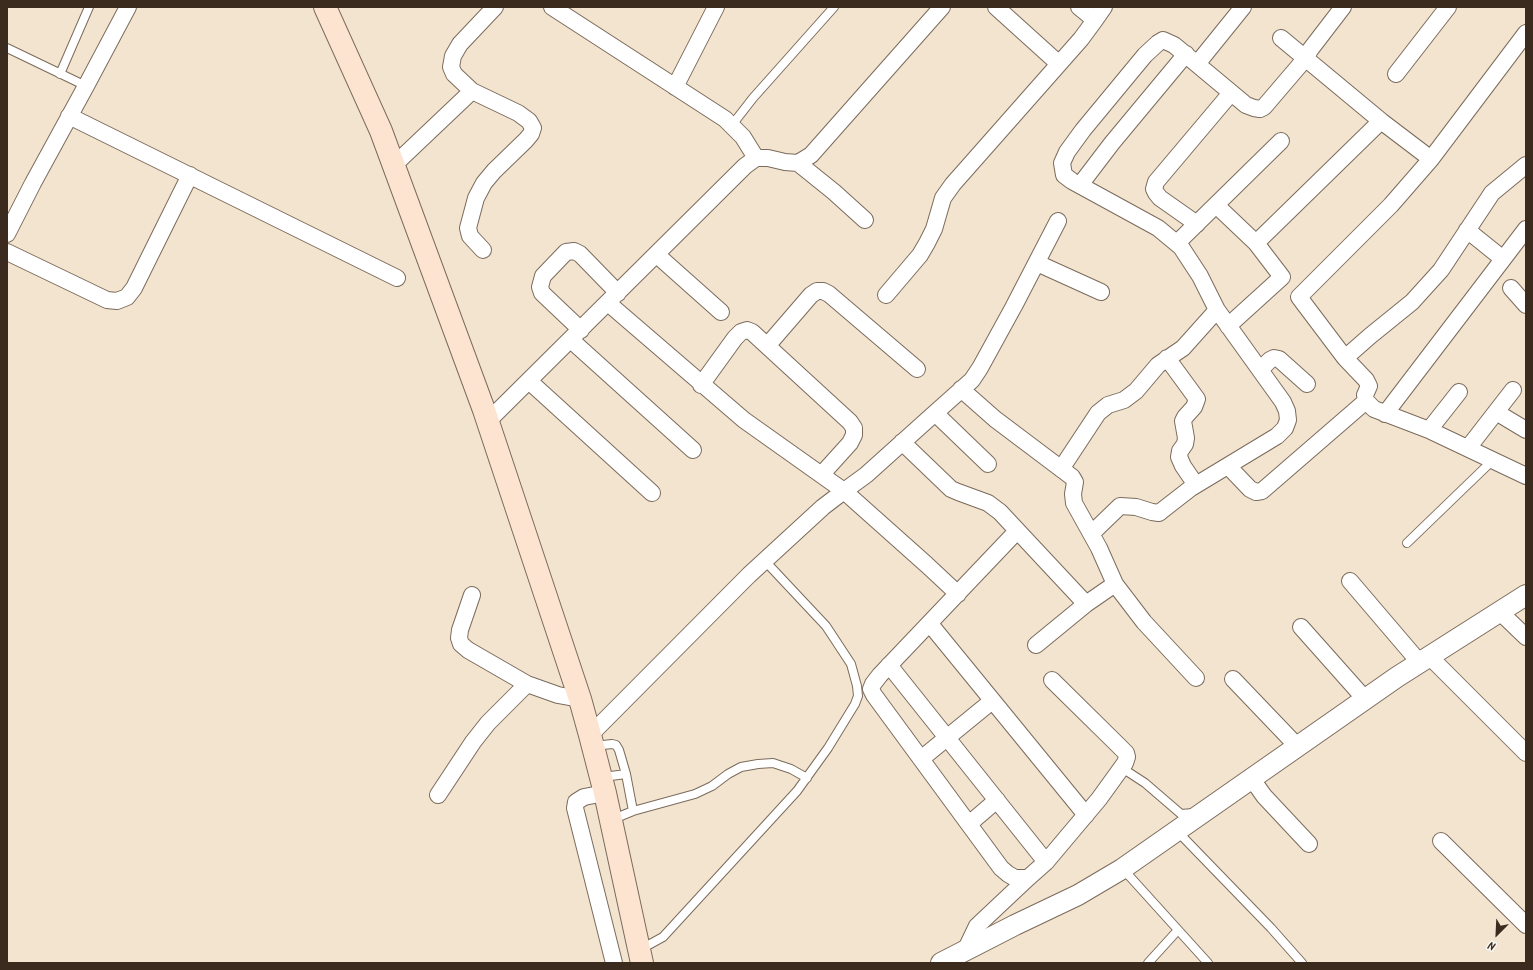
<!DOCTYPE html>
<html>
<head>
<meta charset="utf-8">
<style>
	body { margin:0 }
	#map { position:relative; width:1533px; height:970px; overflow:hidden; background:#f3e4cf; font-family:Kalam,sans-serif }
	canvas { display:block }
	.frame { position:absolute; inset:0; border:8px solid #3b2a1e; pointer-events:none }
	.north { position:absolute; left:1477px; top:914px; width:40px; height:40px; -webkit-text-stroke:3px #f6f6f2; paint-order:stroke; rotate:204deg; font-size:11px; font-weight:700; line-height:16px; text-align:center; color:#3b2a1e }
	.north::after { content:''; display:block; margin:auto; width:14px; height:18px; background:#3b2a1e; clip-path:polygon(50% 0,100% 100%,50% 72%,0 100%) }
</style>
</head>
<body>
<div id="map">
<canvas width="1533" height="970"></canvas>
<div class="frame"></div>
<div class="north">N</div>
</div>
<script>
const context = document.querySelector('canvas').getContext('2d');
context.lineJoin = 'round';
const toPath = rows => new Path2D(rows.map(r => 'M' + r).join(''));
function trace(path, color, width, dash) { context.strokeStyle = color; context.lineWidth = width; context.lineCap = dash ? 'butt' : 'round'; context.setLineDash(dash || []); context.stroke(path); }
const service = toPath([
	[7,48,86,86],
	[60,74,89,7],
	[732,125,753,98,834,7],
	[1407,543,1493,460],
	[594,746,612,744,616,745,619,750,626,774,633,811],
	[1122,768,1145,783,1181,814,1193,813],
	[603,777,626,774],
	[611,820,633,811,695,794,712,786,728,774,741,767,758,764,773,763,791,769,807,778],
	[1177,831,1271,928,1302,963],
	[1123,869,1208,963],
	[641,949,663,937,797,791,828,748,855,704,858,696,857,686,851,664,826,626,765,561],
	[1148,963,1178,930]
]);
const minor = toPath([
	[552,7,725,119,743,137,756,158],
	[996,7,1058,63],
	[1095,20,1104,7],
	[1526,33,1431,159,1391,205,1299,297,1345,358,1366,380,1369,386,1365,395,1366,401,1374,409,1429,430,1526,476],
	[1197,64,1243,7],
	[1396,74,1448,7],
	[675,87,716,7],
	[69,116,397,278],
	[1381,121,1431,159],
	[798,163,834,192,865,220],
	[394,165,472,91],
	[1080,185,1112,143,1186,54],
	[1216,205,1256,243,1282,277,1228,326],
	[1197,224,1160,198,1156,193,1154,189,1156,182,1231,93],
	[1467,230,1503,259],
	[7,234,33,183,86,86,128,7],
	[1177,243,1281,141],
	[1256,243,1381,121,1281,38],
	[483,250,470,236,468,228,476,198,484,183,494,171,526,140,531,134,533,128,529,121,518,113,472,91,454,74,451,67,453,56,460,44,495,7],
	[7,252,107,300,117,301,127,297,134,288,190,175],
	[657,255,721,312],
	[1037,263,1101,292],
	[1511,288,1526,305],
	[886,295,920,255,927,243,934,229,943,198,953,184,1081,39,1095,20,1079,7],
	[1217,310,1200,276,1181,247,1158,228,1072,181,1064,175,1062,163,1067,152,1083,130,1145,55,1158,43,1163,40,1174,45,1246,105,1254,108,1260,109,1264,107,1305,59,1310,50,1343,7],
	[581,330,542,293,540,287,543,276,566,252,574,251,580,254,618,293],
	[571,340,693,450],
	[767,346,811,295,817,291,823,291,829,294,917,369],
	[1167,358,1197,399,1194,407,1185,417,1183,421,1186,438,1185,444,1180,451,1179,457,1183,466,1196,485],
	[1345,358,1370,336,1412,302,1441,270,1492,193,1526,165],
	[1260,370,1270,360,1274,358,1279,359,1307,384],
	[529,381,652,493],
	[701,385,735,338,741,332,747,330,752,332,850,422,854,428,854,435,850,443,822,474],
	[961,389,995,419,1072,477,1075,482,1073,494,1074,503,1099,548,1115,584,1144,622,1196,678],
	[1496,412,1526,430],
	[935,413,972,380,980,368,1014,306,1058,221],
	[1385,414,1526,229],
	[488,421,745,166,756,158,768,158,785,162,798,163,811,155,942,7],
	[1429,430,1459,392],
	[902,442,951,489,958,492,988,503,1000,512,1086,604],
	[1468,448,1513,390],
	[1228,466,1250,489,1256,492,1262,491,1366,401],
	[1061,469,1098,413,1108,405,1124,400,1136,391,1158,365,1183,348,1217,310,1283,402,1287,411,1288,420,1285,428,1277,436,1191,488,1164,509,1159,513,1152,512,1136,507,1120,506,1091,534],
	[1017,531,880,675,873,684,871,689,874,695,1001,868,1008,874,1015,878,1028,878,1046,862,1099,799,1125,763,1127,757,1126,753,1118,745,1052,680],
	[1350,581,1420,663],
	[958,594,927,565,844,491,866,475,935,413,988,464],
	[472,595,460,630,459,638,461,644,468,650,527,684,558,695,580,699],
	[1500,612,1526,637],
	[930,624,1086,815],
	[1301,627,1365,699],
	[1036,645,1086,604,1115,584],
	[1430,657,1526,753],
	[889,665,1046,862],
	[1233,679,1298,747],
	[590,735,749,575,823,507,844,491,744,420,608,303],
	[921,759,992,701],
	[1252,779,1264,796,1309,844],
	[605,793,584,797,576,802,575,808,614,963],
	[438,795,473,742,488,723,527,684],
	[969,824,997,800],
	[1441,841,1526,925],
	[966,949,977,926,1028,878]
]);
const tertiary = toPath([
	[941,963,1015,925,1078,895,1122,869,1397,677,1526,595]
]);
const secondary = toPath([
	[325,7,381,131,484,410,580,699,590,735,605,793,642,963]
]);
trace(service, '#7b6b5c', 10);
trace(minor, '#7b6b5c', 18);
trace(tertiary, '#7b6b5c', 22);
trace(secondary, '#7b6b5c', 24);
trace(service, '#fff', 8);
trace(minor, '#fff', 16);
trace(tertiary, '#fff', 20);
trace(secondary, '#fde4d1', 22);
</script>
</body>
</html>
